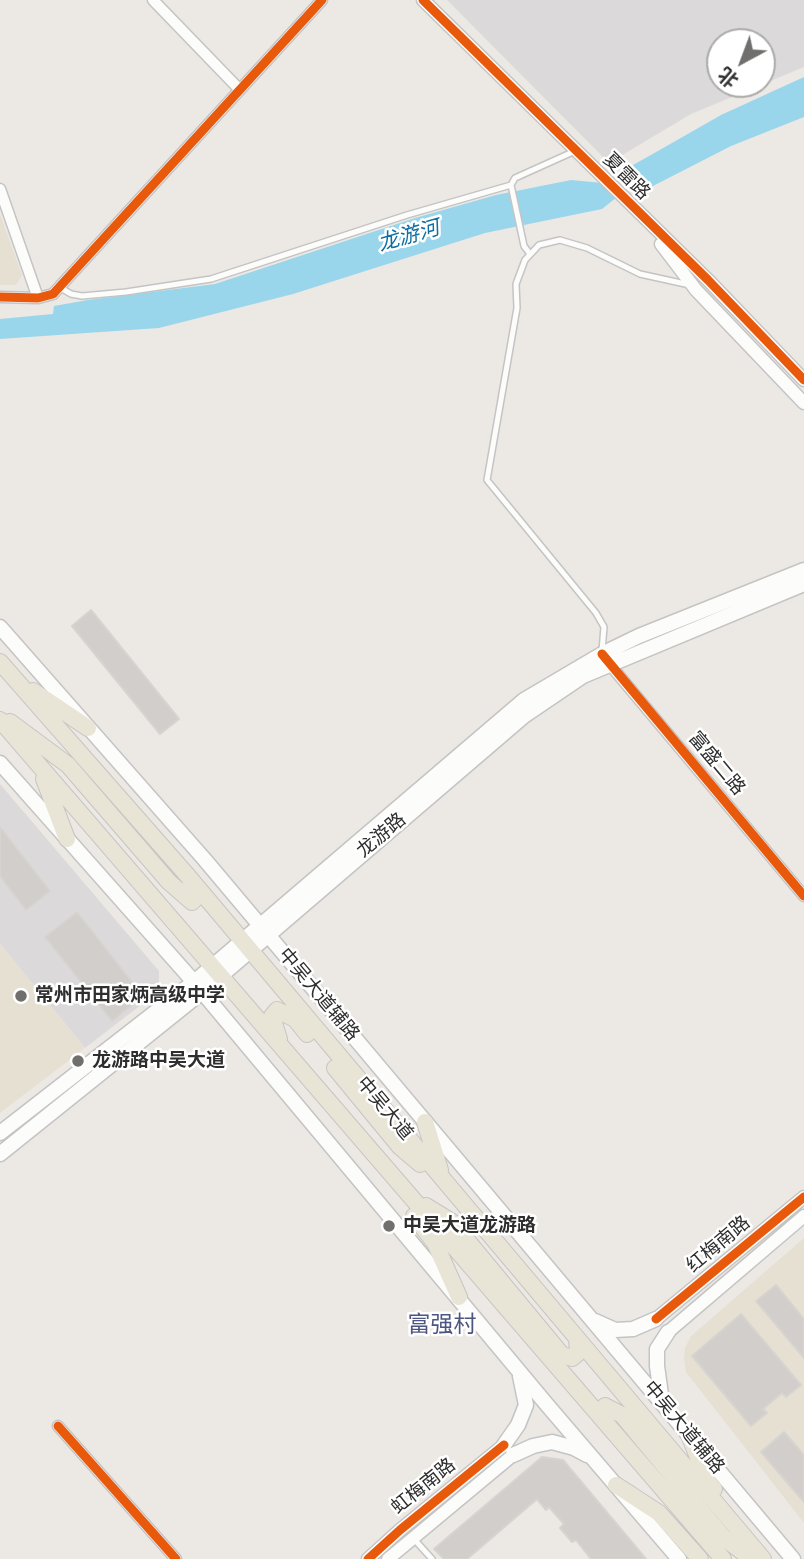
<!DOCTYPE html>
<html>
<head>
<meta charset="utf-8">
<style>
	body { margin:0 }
	#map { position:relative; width:804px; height:1559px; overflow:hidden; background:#ece8e4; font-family:Roboto,"Noto Sans SC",sans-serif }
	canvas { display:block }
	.north { position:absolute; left:706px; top:28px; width:70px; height:70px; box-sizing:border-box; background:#fff; border:2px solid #ababab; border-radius:50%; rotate:221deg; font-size:19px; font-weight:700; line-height:28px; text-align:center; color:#2e2e2e }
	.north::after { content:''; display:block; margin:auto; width:24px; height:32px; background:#706f6e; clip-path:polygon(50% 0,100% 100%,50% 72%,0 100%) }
</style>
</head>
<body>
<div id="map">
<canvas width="804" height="1559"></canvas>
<div class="north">北</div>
</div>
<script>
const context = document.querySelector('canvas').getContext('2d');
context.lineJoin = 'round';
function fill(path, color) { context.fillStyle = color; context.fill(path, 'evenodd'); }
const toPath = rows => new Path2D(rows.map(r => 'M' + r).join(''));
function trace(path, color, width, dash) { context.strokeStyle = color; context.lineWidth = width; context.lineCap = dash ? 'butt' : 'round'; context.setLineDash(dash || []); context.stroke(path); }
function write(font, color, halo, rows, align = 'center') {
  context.font = font + ' Roboto,"Noto Sans SC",sans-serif'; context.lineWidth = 5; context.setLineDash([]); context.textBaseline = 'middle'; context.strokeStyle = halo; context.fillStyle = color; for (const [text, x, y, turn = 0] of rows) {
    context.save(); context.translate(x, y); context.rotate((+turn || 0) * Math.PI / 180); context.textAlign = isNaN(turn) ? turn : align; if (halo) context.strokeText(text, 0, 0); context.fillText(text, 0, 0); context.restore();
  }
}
fill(toPath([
	[447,0,804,0,804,67,691,114,609,163],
	[762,42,762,84,720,84,720,42],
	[0,784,159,971,159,991,85,1048,0,944]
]), '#dcd9db');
fill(toPath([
	[0,214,22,275,16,285,0,285],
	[0,944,85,1048,0,1113],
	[804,1238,804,1523,686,1372,684,1359,685,1348,691,1336]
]), '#e6e0d3');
fill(toPath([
	[804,77,804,117,731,146,651,187,646,184,634,190,625,179,634,169,633,165,665,147,721,115],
	[571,180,603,183,617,197,602,209,485,233,293,294,159,328,0,339,0,319,53,314,54,306,88,300,215,284,415,218,496,195]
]), '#99d6ec');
const building = toPath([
	[91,610,179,719,160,734,72,626,91,610],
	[0,827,50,891,26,910,0,876,0,827],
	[77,912,143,996,112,1021,45,937,77,912],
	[776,1285,804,1319,804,1358,756,1301,776,1285],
	[741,1314,801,1385,786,1397,782,1393,763,1409,767,1413,751,1426,692,1356,741,1314],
	[784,1432,804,1455,804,1502,761,1452,784,1432],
	[542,1457,563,1460,646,1559,591,1559,576,1540,572,1542,560,1528,564,1524,549,1507,546,1510,537,1499,467,1559,444,1559,434,1549,542,1457]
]);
fill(building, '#d1cecb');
trace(building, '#d7d4d0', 2);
const service = toPath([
	[530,254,524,246,511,185,515,178,575,151],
	[59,287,71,294,82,296,126,292,211,279,407,215,511,185],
	[602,651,604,627,596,613,487,480,517,308,516,284,525,260,539,245,560,240,587,248,640,274,690,285],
	[413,1538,432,1559]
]);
const minor = toPath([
	[153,0,240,90],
	[0,189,38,298],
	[0,297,38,298,53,294,322,0],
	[606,660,804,896],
	[58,1426,176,1559]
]);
const tertiary = toPath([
	[423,0,708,280,804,380],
	[661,244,696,290,804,403],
	[656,1319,804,1197],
	[668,1332,804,1216],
	[368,1559,400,1530,504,1445],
	[388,1559,513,1455]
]);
const secondary = toPath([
	[0,627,205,860,793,1559],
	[0,763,194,982,548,1406,679,1559],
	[0,1133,194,982,524,700,602,654,639,636,804,570],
	[0,1154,202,992,524,716,583,676,804,584],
	[595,1321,615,1330,633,1329,656,1319],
	[662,1402,657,1366,657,1349,668,1332],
	[504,1445,518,1425,526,1405,520,1376],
	[513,1455,533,1446,552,1442,574,1448,587,1455]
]);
const primary = toPath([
	[0,662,187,875,763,1559],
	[33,691,88,728],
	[0,720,723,1559],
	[10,722,68,765,169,882,192,902,197,897,191,883],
	[44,779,67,839],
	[279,1039,272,1016,277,1010,295,1019,307,1034],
	[335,1068,400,1147,420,1164],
	[425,1122,440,1170],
	[426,1206,452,1222,562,1355,572,1358,578,1353,577,1338],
	[414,1216,435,1243,459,1297],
	[604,1420,602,1410,605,1406,622,1415,724,1538,752,1559],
	[689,1435,708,1482,714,1489],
	[616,1485,659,1513,700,1559]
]);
trace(service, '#c5c4c5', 8);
trace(minor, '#c5c4c5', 13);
trace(tertiary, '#c5c4c5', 15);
trace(secondary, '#c5c4c5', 17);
trace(primary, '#c6c5c4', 18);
trace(service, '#fcfcfb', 5);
trace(minor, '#fcfcfb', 10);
trace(tertiary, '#fcfcfb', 12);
trace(secondary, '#fcfcfb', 14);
trace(primary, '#e8e4d6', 16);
trace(toPath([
	[423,0,708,280,804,380],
	[0,297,38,298,53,294,322,0],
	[602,654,804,896],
	[656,1319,804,1197],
	[58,1426,176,1559],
	[368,1559,400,1530,504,1445]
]), '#e8590c', 9);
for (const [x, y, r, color] of [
	[21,996,7,"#706f6e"],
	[78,1061,7,"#706f6e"],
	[389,1226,7,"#706f6e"]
]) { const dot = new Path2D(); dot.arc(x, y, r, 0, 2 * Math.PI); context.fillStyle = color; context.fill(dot); trace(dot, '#fff', 2.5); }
write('19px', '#2e2e2e', '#fff', [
	["夏雷路",626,177,45],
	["富盛二路",716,764,50],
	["龙游路",382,836,-40],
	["中吴大道辅路",318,995,50],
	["中吴大道",384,1109,50],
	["红梅南路",719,1245,-40],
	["中吴大道辅路",683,1428,50],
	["虹梅南路",424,1487,-39]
]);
write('bold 19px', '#2e2e2e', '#fff', [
	["常州市田家炳高级中学",35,996],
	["龙游路中吴大道",92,1061],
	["中吴大道龙游路",403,1226]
], 'left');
write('italic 21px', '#0d6fa3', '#fff', [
	["龙游河",409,237,-16]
]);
write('23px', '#4d5680', '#fff', [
	["富强村",442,1326]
]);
</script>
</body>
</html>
